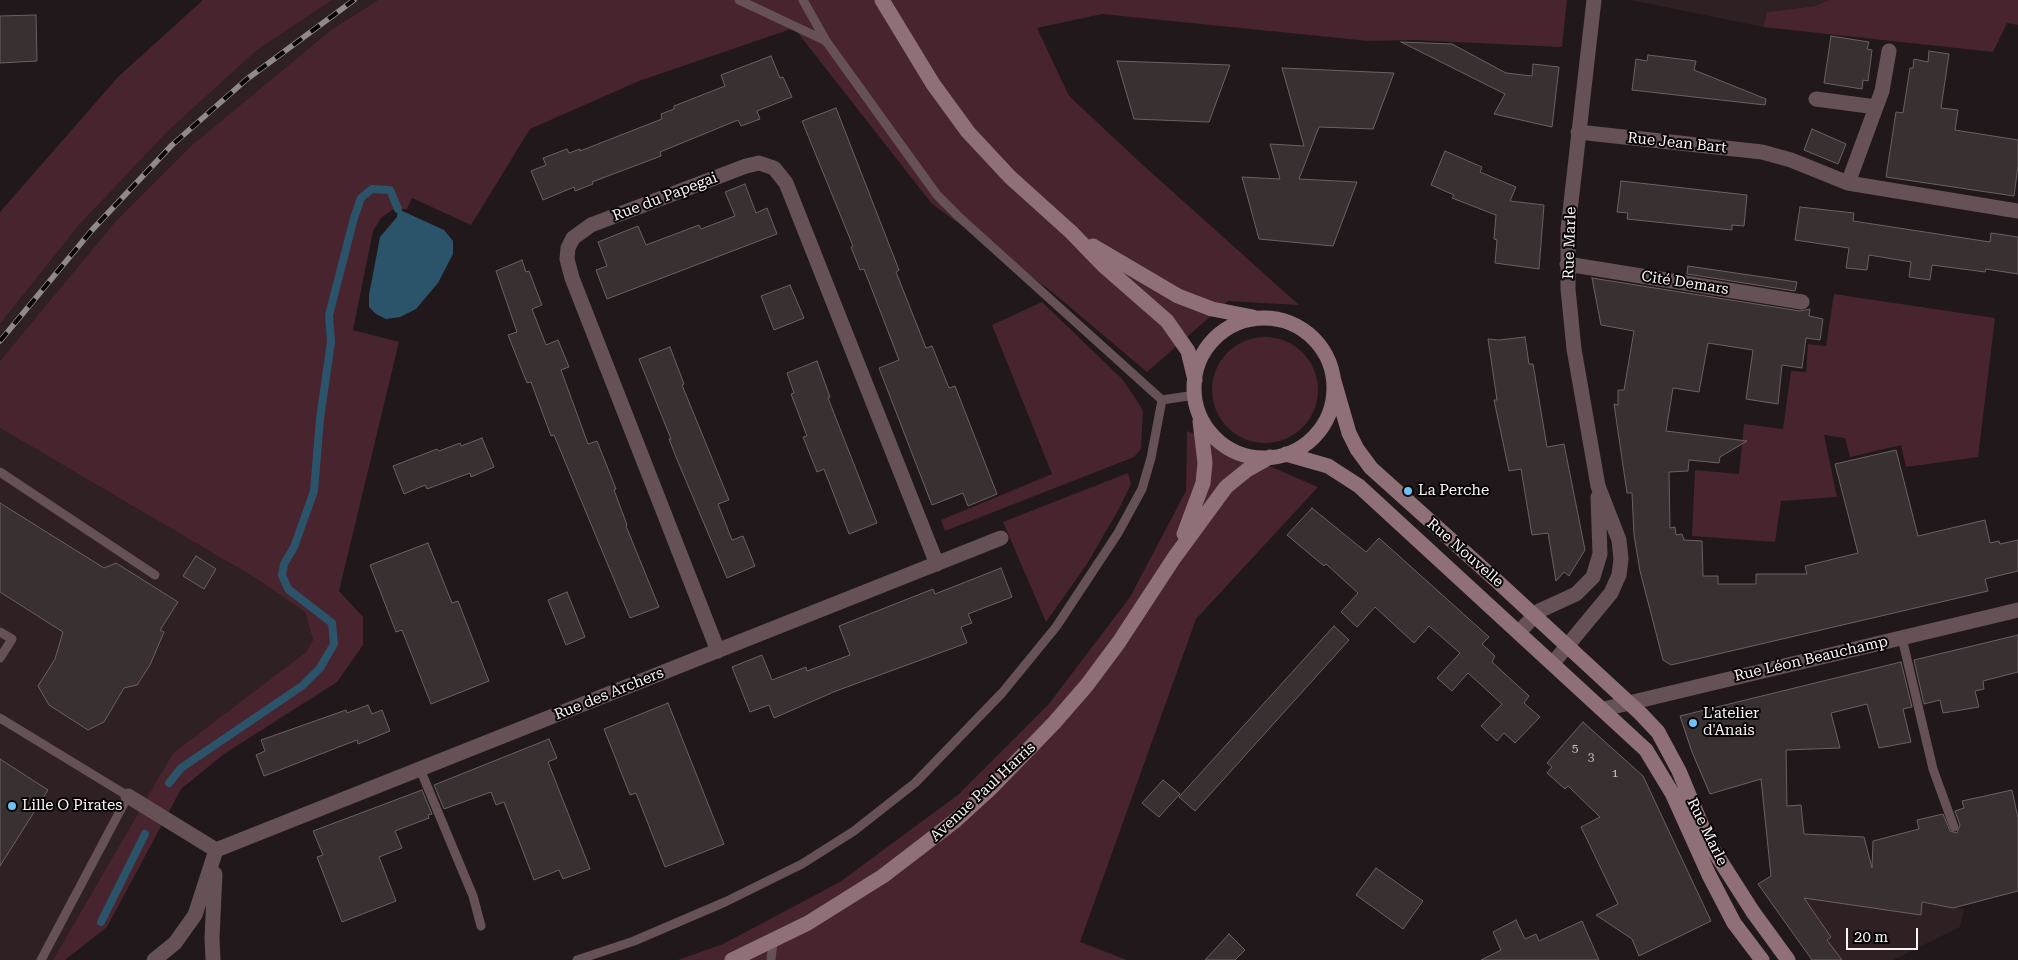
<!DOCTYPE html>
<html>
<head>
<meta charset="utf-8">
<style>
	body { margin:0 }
	#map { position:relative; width:2018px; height:960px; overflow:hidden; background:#20181a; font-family:"Roboto Serif",serif }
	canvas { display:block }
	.scale { position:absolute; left:1846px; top:928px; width:72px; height:22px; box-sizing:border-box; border:2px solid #f9f3f4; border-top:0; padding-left:6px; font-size:15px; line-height:18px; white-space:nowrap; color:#f9f3f4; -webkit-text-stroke:4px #080506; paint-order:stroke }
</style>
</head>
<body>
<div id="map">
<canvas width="2018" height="960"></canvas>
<div class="scale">20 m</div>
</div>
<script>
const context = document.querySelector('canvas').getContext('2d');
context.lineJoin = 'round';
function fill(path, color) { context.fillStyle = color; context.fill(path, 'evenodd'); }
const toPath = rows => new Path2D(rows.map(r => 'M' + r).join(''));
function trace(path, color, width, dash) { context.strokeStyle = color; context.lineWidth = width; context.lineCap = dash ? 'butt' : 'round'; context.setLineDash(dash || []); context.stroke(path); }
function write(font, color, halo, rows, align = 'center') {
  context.font = font + ' "Roboto Serif",serif'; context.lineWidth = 4; context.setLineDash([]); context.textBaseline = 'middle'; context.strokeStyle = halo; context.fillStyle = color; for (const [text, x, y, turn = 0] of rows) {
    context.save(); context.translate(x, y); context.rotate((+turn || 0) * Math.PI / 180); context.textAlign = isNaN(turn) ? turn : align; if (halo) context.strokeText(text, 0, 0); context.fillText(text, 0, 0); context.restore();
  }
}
fill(toPath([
	[332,0,378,0,331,30,192,145,115,222,0,361,0,324,79,225,168,131,257,50],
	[1631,0,1829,0,1815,6,1767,12,1763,27],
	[0,428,257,579,305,612,313,640,306,652,173,753,53,960,0,960],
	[1770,876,1922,903,1964,909,1960,927,1893,960,1812,960,1758,884]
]), '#2e2023');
fill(toPath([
	[203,0,332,0,257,50,168,131,79,225,0,324,0,212,118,77],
	[378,0,1567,0,1562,47,1413,40,1369,41,1102,14,1037,28,1069,96,1144,166,1299,305,1228,301,1147,372,1051,291,932,204,794,28,639,81,530,129,471,225,412,198,407,209,392,210,381,218,373,231,353,330,399,342,339,591,363,617,363,645,337,682,224,754,181,789,107,927,65,960,53,960,173,753,306,652,313,640,305,612,257,579,0,428,0,361,115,222,192,145,331,30],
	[1829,0,2018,0,2018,25,2007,23,1993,52,1763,27,1767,12,1815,6],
	[1834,294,1995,318,1978,457,1906,467,1901,445,1850,457,1845,438,1824,435,1837,497,1781,501,1775,542,1692,536,1695,470,1739,474,1744,424,1783,429,1791,371,1806,372,1808,344,1826,346],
	[1042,302,1122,379,1134,396,1143,411,1141,449,1134,457,945,531,941,520,1052,474,992,325],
	'1212 390a53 53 0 1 1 106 0a53 53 0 1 1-106 0Z',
	[1187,431,1318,487,1196,619,1080,942,1127,960,678,960,723,944,840,882,959,794,1048,705,1130,597,1186,491],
	[1128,473,1131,484,1121,505,1087,564,1046,622,1003,522]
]), '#48242e');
fill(toPath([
	[398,209,444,230,453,241,453,254,438,283,416,309,400,317,386,319,376,314,369,307,369,295,380,237,397,217]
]), '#2b536a');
trace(toPath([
	[169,783,181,768,302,686,320,668,334,644,332,623,288,589,282,575,284,564,294,547,314,491,320,419,331,342,329,315,354,218,361,198,372,189,390,190,398,209],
	[101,922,145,834]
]), '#2b536a', 8);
const building = toPath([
	[36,15,37,61,0,63,0,16,36,15],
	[1831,36,1869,42,1867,49,1872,50,1868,81,1863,80,1862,89,1824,83,1831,36],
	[1401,42,1452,44,1506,73,1532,76,1533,64,1559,67,1552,127,1494,114,1505,94,1401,42],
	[1929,51,1949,54,1941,108,1958,110,1955,130,2018,140,2018,166,2014,196,1886,177,1896,112,1903,113,1910,68,1913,68,1914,59,1928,62,1929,51],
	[1648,55,1696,61,1694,70,1766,99,1765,105,1632,90,1636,59,1647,61,1648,55],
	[771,56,780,78,783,77,792,97,757,111,760,119,741,126,738,120,660,152,661,156,592,182,593,184,575,191,574,187,543,200,531,171,546,165,543,158,567,149,569,153,580,149,580,151,662,119,661,114,674,109,674,106,725,86,721,75,771,56],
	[1117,61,1230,65,1209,122,1134,119,1117,61],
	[1282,68,1394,73,1373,129,1319,127,1299,179,1357,182,1333,246,1259,239,1242,177,1280,179,1270,144,1304,146,1282,68],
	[836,108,899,270,896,272,926,348,932,346,949,388,955,386,997,494,968,506,963,493,932,505,879,368,899,360,864,269,860,270,851,247,853,246,802,121,836,108],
	[1812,129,1846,144,1838,164,1804,150,1812,129],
	[1445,151,1482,167,1480,172,1516,187,1510,201,1544,205,1539,269,1495,263,1497,240,1494,239,1496,215,1452,198,1454,195,1431,185,1445,151],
	[1621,181,1747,195,1744,226,1732,225,1732,230,1627,219,1628,213,1617,212,1621,181],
	[745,184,756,213,767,208,777,234,607,299,596,270,607,266,598,242,638,226,646,245,699,225,701,229,735,216,725,192,745,184],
	[1800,207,1854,213,1853,221,1990,242,1991,233,2018,237,2018,274,1986,269,1985,272,1932,265,1930,280,1909,277,1911,262,1869,255,1867,270,1846,268,1849,248,1795,240,1800,207],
	[522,260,526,272,529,271,542,305,532,309,546,345,558,340,569,367,561,370,588,444,597,441,616,489,614,490,627,525,626,526,659,607,630,618,554,435,551,436,531,382,527,383,508,335,517,332,496,271,522,260],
	[1688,266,1797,282,1795,291,1687,274,1688,266],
	[1592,278,1800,311,1810,309,1809,316,1823,319,1820,340,1806,338,1802,368,1782,365,1778,404,1746,399,1753,350,1708,343,1699,392,1673,388,1666,431,1747,441,1720,457,1719,463,1689,460,1688,471,1669,472,1670,528,1675,527,1676,535,1682,534,1684,540,1702,541,1703,576,1718,576,1718,584,1756,584,1756,574,1807,574,1805,566,1858,553,1835,464,1896,450,1918,536,1985,520,1990,543,1999,541,2000,544,2018,540,2018,571,1985,579,1988,591,1671,665,1663,660,1640,571,1634,535,1632,493,1627,493,1614,404,1618,405,1618,390,1624,390,1634,331,1601,325,1592,278],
	[790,285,804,318,774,330,761,296,790,285],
	[1525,337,1529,364,1533,364,1547,447,1564,444,1585,550,1569,576,1564,572,1556,581,1548,533,1532,535,1521,469,1509,471,1494,400,1497,400,1488,339,1499,340,1525,337],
	[670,347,684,384,682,385,729,500,718,504,732,540,743,536,755,566,727,578,676,457,669,439,671,439,639,359,670,347],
	[817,361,830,397,828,398,877,523,849,534,824,469,817,472,803,437,807,436,791,394,794,393,787,373,817,361],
	[482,438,494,467,471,477,470,473,427,489,425,485,404,494,393,466,437,449,439,451,460,443,461,446,482,438],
	[0,503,104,568,116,563,178,602,160,630,164,632,150,665,137,685,124,688,104,722,88,730,49,705,38,686,55,659,63,632,0,592,0,503],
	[1312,508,1366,552,1379,538,1489,637,1482,644,1495,656,1492,662,1529,696,1524,703,1540,717,1515,743,1504,733,1497,741,1481,726,1502,704,1468,673,1452,691,1437,678,1460,653,1429,626,1414,643,1375,607,1357,627,1341,612,1358,593,1326,564,1324,566,1287,535,1312,508],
	[428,543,452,603,458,601,489,681,431,704,402,630,396,632,370,565,428,543],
	[196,556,216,569,204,589,183,576,196,556],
	[1001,568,1012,597,968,614,972,623,961,627,967,643,836,691,774,718,769,705,750,712,732,667,762,655,772,680,806,667,807,671,850,655,839,626,933,589,935,594,1001,568],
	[567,592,585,637,566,645,548,600,567,592],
	[1334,626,1349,640,1195,811,1179,797,1334,626],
	[2018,635,2018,672,1983,681,1984,689,1975,691,1979,707,1943,713,1940,700,1924,704,1914,660,2018,635],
	[1901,662,1912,707,1903,709,1911,742,1879,748,1867,704,1831,713,1840,748,1786,750,1787,806,1801,805,1804,834,1864,837,1872,868,1873,841,1919,829,1917,820,1943,814,1950,831,1957,833,1960,825,1955,811,1964,808,1962,801,2012,790,2018,818,2018,891,1953,908,1922,902,1921,915,1804,898,1831,937,1827,940,1842,960,1812,960,1758,884,1771,876,1761,779,1710,794,1692,752,1680,716,1901,662],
	[668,703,724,844,665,867,636,793,630,795,604,729,668,703],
	[368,705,372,714,382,710,390,731,358,744,357,740,264,776,256,755,265,751,261,740,346,710,347,713,368,705],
	[1583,722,1643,776,1711,921,1639,956,1632,939,1596,915,1618,904,1581,827,1600,817,1568,786,1565,789,1547,773,1552,767,1547,763,1583,722],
	[549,739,557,758,548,762,590,869,563,879,559,870,534,880,504,802,496,805,491,792,444,809,434,785,549,739],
	[0,759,48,790,0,866,0,759],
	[1163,780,1180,794,1159,817,1142,803,1163,780],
	[422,790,432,814,428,815,429,818,395,831,402,848,379,857,396,901,342,922,317,857,323,855,313,831,422,790],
	[1376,868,1423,901,1403,929,1356,895,1376,868],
	[1516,920,1525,939,1536,934,1539,941,1582,921,1599,960,1481,960,1501,950,1493,932,1516,920],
	[1229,934,1245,950,1235,960,1205,960,1229,934]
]);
fill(building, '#393032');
trace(building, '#6b6163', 1);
trace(toPath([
	[739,0,826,41],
	[1162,400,1195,395],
	[0,472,155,575],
	[0,632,12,639,0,658],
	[1902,638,1933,769,1954,827],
	[0,718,128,796,41,960],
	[420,769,473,896,481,926],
	[577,960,634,941,725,902,802,864,854,831,915,783,1002,693,1056,627,1118,533,1142,489,1151,458,1162,400,958,216,937,195,826,41,803,0],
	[771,960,773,941]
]), '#655156', 9);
trace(toPath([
	[1816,99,1876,107],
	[1578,132,1762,152,1791,160,1848,183,2018,211],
	[1848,183,1882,91,1889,51],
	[1567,264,1802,302],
	[1519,632,1539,611,1576,594,1593,577,1600,554,1598,497],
	[718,651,572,278,567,259,568,248,573,238,591,225,746,166,759,163,774,168,786,183,937,564],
	[1553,663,1611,593,1619,575,1621,559,1619,540,1598,486,1574,349,1568,289,1568,229,1594,0],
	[1604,709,2018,610],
	[128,796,216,850],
	[216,850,1001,538],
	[154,960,175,943,195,915,216,850],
	[213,960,212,938,215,874]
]), '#655156', 15);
trace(toPath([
	[882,0,933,84,968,132,1010,177,1071,232,1103,265,1167,321,1188,351,1195,380],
	[1093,246,1178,296,1212,309,1253,317],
	'1194 388a70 70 0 1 1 140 0a70 70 0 1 1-140 0Z',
	[1334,381,1349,433,1357,449,1371,468,1498,582,1641,714,1658,732,1679,771,1709,843,1753,912,1788,960],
	[1286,454,1328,466,1359,486,1646,750,1672,793,1709,875,1734,923,1762,960],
	[1184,534,1203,483,1205,463,1200,421],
	[732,960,808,923,883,876,956,820,990,789,1054,723,1087,685,1119,642,1174,558,1226,487,1247,470,1270,457]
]), '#907077', 15);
const rail = toPath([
	[0,341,92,230,172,145,247,79,354,0]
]);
trace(rail, '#918a8c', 5.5);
trace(rail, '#080506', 4, [11]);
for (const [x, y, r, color] of [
	[1408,491,5,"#6ec2f3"],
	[1693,723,5,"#6ec2f3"],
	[12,806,5,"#6ec2f3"]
]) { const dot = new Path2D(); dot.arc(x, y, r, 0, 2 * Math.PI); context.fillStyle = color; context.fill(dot); trace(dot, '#080506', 2); }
write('12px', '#c9c2c4', null, [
	["5",1575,748],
	["3",1591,757],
	["1",1615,773]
]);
write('15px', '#f9f3f4', '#080506', [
	["Rue Jean Bart",1677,143,6],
	["Rue du Papegai",665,197,-21],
	["Rue Marle",1570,243,-88],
	["Cité Demars",1685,283,9],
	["Rue Nouvelle",1465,553,41],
	["Rue Léon Beauchamp",1811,659,-13],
	["Rue des Archers",609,694,-22],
	["Avenue Paul Harris",983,792,-43],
	["Rue Marle",1707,832,64]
]);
write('15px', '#f9f3f4', '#080506', [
	["La Perche",1418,491],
	["L'atelier",1703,714],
	["d'Anais",1703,731],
	["Lille O Pirates",22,806]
], 'left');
</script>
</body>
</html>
